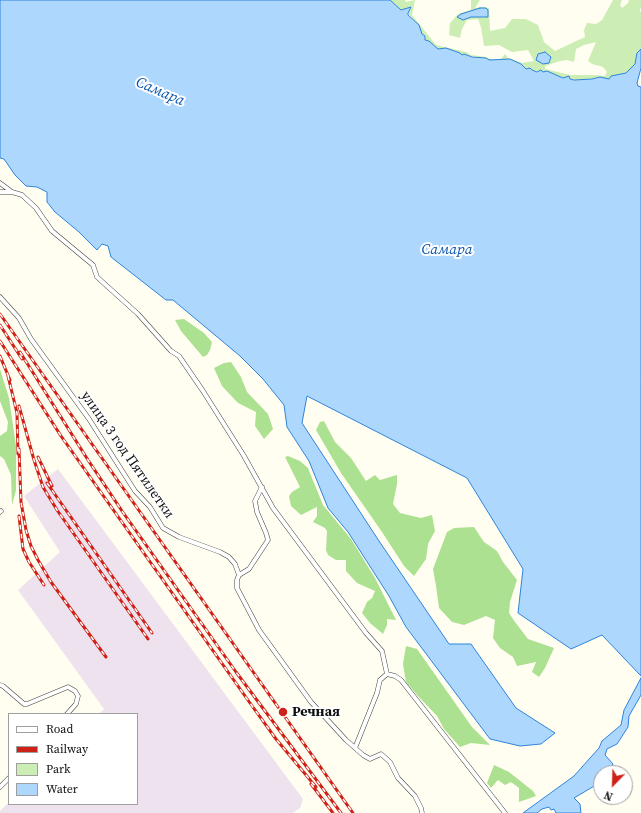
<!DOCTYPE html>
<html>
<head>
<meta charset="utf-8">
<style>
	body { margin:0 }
	#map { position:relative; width:641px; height:813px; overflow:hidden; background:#fffef0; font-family:"Source Serif 4",serif }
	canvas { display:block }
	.legend { position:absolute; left:8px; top:713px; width:130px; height:92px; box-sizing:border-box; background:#fff; border:1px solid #9f9f9f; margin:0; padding:5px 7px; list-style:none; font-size:12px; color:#0e0e0e }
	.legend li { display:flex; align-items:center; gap:8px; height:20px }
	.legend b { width:20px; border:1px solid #9f9f9f }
	.north { position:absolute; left:593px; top:765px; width:40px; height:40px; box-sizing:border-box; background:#fff; border:1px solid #9f9f9f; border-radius:50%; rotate:203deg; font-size:11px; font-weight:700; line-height:16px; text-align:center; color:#0e0e0e }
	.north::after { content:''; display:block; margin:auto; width:14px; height:18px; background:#ce2117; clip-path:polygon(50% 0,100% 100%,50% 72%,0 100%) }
</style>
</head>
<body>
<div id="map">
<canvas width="641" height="813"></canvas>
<ul class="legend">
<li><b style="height:5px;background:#fff"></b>Road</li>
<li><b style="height:5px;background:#ce2117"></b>Railway</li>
<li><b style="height:11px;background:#cceeb4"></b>Park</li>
<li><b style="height:11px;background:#aed7fd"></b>Water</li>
</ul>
<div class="north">N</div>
</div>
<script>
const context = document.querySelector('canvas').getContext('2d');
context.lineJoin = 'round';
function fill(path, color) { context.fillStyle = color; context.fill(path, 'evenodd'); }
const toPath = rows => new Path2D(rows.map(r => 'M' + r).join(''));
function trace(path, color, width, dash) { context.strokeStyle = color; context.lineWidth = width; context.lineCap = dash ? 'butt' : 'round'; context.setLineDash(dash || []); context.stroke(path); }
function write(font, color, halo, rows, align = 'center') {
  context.font = font + ' "Source Serif 4",serif'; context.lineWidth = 4; context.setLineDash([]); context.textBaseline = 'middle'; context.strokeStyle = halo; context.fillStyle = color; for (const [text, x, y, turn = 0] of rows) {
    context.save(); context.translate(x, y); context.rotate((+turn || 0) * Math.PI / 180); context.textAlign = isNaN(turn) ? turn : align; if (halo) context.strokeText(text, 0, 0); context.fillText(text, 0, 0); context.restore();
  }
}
fill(toPath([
	[58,469,303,799,300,808,293,813,0,813,0,811,9,802,9,804,137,804,137,714,99,714,104,709,18,590,60,552,24,496]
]), '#eee2ee');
fill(toPath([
	[390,0,405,0,406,2,415,0,412,15,436,45,466,52,471,55,486,57,491,59,501,59,505,54,508,58,522,63,534,61,528,50,512,52,499,45,484,46,481,27,478,19,467,20,462,29,460,38,449,35,450,23,458,14,471,10,471,0,480,0,475,8,483,7,489,8,490,31,505,28,512,19,526,19,538,25,544,42,555,51,585,37,584,30,587,23,596,24,602,20,613,0,622,0,620,5,622,8,628,3,629,0,641,0,641,7,640,10,641,13,641,49,637,53,635,64,627,72,623,75,611,76,609,79,595,78,583,80,560,78,547,71,543,72,526,69,521,64,510,59,489,60,486,58,462,55,460,53,446,49,438,49,429,41,425,40,418,25,408,13,409,9,401,10],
	[596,42,588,61,592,64,603,67,607,72,605,76,594,75,570,75,545,69,545,66,560,61,567,60,574,62,576,49,584,45]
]), '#cceeb4');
fill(toPath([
	[184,319,204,333,212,342,210,350,207,355,203,357,181,331,175,320],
	[231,362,241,377,247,392,268,414,273,429,264,439,255,426,256,412,238,403,222,386,214,368,224,363],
	[0,369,9,398,16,446,16,490,12,505,11,475,4,459,0,456,0,436,7,431,8,422,0,401],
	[324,421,335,442,351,458,366,481,375,475,380,480,397,475,397,484,393,504,400,513,421,518,432,515,435,531,428,544,426,559,414,576,404,566,382,532,341,473,316,430,320,422],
	[288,456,300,461,308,468,323,505,351,539,375,578,396,620,387,619,387,625,383,634,370,623,362,613,367,602,372,598,375,591,357,583,346,571,346,560,336,560,328,555,326,550,327,531,325,528,313,522,317,516,317,507,301,515,291,506,289,496,292,492,300,487,285,457],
	[474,527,484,542,497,551,503,562,517,580,510,602,509,613,515,622,528,639,554,648,545,668,539,677,532,672,536,662,517,666,513,657,500,648,493,638,495,620,486,616,464,625,452,622,439,608,436,586,433,569,447,532,454,528],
	[406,646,417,649,472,727,490,745,471,743,460,747,444,729,437,716,418,696,406,682,403,664],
	[494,765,509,772,533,791,536,796,519,802,519,788,511,782,505,785,498,780,491,788,487,783]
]), '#ade192');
const water = toPath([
	[0,0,390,0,401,10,411,7,408,13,408,15,419,25,422,34,425,36,425,40,429,41,438,49,446,48,460,53,462,55,464,54,472,57,486,58,489,60,510,59,521,64,526,69,530,68,532,70,537,72,541,70,543,72,547,71,563,78,569,76,570,79,574,80,592,79,600,77,609,79,611,76,626,73,635,64,637,53,641,49,641,68,637,83,638,86,641,87,641,676,602,635,571,649,518,613,523,569,467,478,307,396,302,423,379,541,449,644,471,644,516,708,555,733,541,744,520,746,490,739,406,627,389,596,348,532,328,508,309,461,287,427,284,405,263,379,240,356,173,300,166,300,111,257,108,246,102,244,97,250,79,232,55,212,47,202,47,192,37,187,26,186,15,175,4,159,0,158,0,0],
	[480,8,486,8,488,10,488,17,471,17,463,20,457,17,461,14,480,8],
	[545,52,551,57,549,63,543,64,536,60,538,54,545,52],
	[641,678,641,695,629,716,628,727,617,744,607,749,605,755,613,764,609,773,601,773,601,782,574,798,580,804,581,813,556,813,554,809,551,810,549,807,542,809,537,813,523,813,574,776,599,748,602,741,621,725,624,710,641,678]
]);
fill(water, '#aed7fd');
trace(water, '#2d84dc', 1);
const minor = toPath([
	[0,183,12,192,22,195,36,208,52,231,93,265,97,277,138,314,171,351,179,356,203,391,244,456,273,508,366,633,382,651,387,674,395,676,401,680,505,813],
	[0,192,12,192],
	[0,297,19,318,31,339,89,419,135,491,150,507,163,528,179,537,220,552,229,557,235,564,239,575,237,580,237,588,259,630,311,702,346,740,363,755,370,759,381,754,390,762,398,778,415,796,421,808,422,813],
	[0,512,1,511],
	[239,575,249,569,268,540,266,533,257,512,255,501,262,487],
	[0,685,3,686,24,704,27,704,68,687,75,691,78,696,76,704,67,714],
	[355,748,377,693,380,680,387,674],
	[0,787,9,778]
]);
trace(minor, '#414141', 5);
trace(minor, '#fff', 4);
const rail = toPath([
	[0,314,353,813],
	[0,325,22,359],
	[0,341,61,436,250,703,276,739,316,787],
	[20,352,88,460,122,511,236,672,341,813],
	[0,356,10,380],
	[8,376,17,413,18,454],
	[19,406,34,460,43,487,57,510,148,639],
	[19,449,21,502,26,530,31,546,38,560,51,582,106,657],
	[38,457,52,486],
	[47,483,152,633],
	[19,516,23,549,29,562,44,585],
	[311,784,333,813]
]);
trace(rail, '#ce2117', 3);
trace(rail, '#fff', 1.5, [4.5]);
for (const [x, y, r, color] of [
	[283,712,5,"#ce2117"]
]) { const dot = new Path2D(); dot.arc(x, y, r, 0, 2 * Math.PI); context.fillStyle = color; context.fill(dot); trace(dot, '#fff', 1.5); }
write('14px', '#0e0e0e', '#fff', [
	["улица 3 год Пятилетки",127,455,55]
]);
write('bold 14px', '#0e0e0e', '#fff', [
	["Речная",292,712]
], 'left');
write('italic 15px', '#0955ae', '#fff', [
	["Самара",160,92,23],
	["Самара",447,250]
]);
</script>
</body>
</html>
